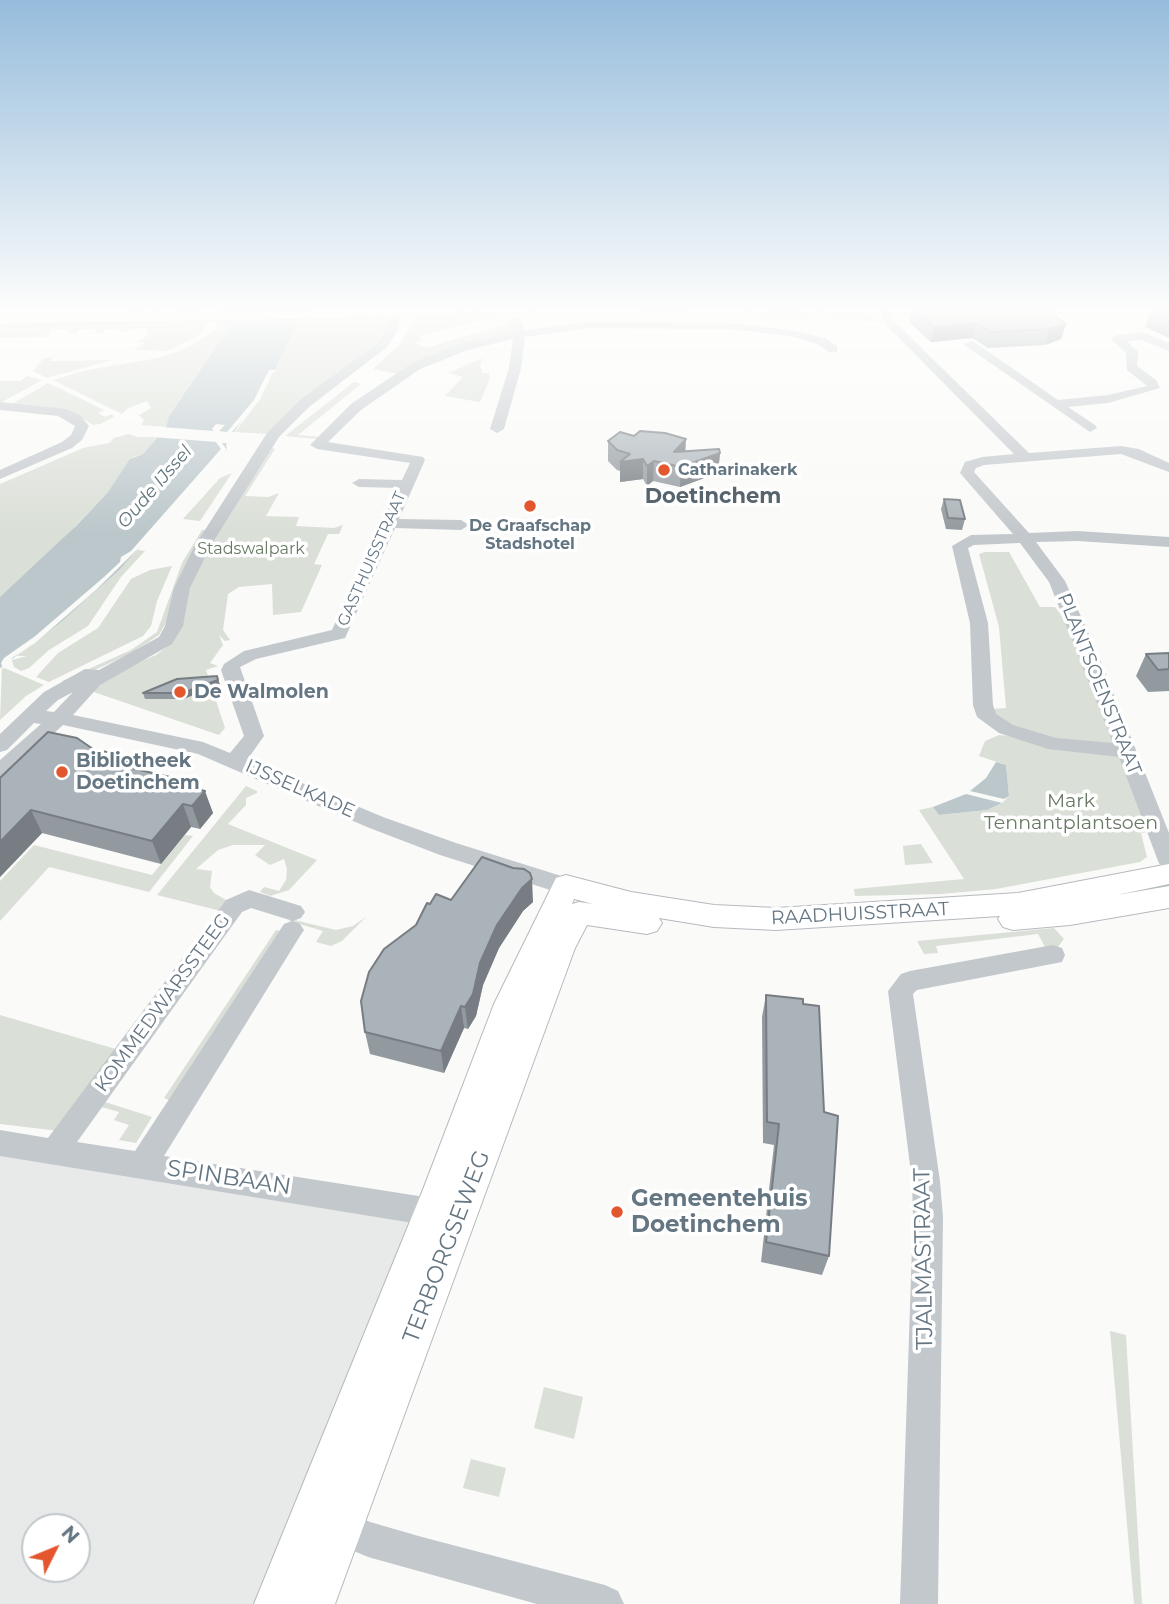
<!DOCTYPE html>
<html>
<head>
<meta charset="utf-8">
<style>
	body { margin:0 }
	#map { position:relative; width:1169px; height:1604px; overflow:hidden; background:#fafaf8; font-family:Montserrat,sans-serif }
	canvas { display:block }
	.north { position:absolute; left:21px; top:1513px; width:70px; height:70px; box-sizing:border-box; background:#fff; border:2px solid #c1c8cd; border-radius:50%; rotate:47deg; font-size:19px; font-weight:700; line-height:28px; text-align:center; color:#657683 }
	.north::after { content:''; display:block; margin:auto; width:24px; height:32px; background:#e4572e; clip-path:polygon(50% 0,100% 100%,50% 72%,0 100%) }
</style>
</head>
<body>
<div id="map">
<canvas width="1169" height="1604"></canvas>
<div class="north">N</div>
</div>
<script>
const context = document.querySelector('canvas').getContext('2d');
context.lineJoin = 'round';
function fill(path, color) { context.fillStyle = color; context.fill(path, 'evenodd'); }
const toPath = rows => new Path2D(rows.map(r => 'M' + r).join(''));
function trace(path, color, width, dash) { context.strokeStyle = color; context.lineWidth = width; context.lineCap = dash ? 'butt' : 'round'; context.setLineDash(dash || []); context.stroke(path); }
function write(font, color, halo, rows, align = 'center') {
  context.font = font + ' Montserrat,sans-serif'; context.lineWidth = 7; context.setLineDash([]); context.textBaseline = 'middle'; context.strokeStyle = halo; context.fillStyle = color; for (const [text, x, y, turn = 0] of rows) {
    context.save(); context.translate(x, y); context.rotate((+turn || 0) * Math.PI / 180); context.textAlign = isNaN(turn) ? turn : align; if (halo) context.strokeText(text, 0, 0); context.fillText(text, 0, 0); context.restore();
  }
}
fill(toPath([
	[0,1148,441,1216,289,1604,0,1604],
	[35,1527,77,1527,77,1569,35,1569]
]), '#e8e9e9');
fill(toPath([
	[0,310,215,310,0,315],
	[225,310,241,310,170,414,166,427,141,425,144,420,139,415,151,408,147,401,128,408,122,414,53,380,87,370,158,358,185,349,212,332],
	[476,310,546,310,485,319,419,336,423,339,415,343,426,348,513,322,512,332,397,374,373,369,401,343,414,319,428,315],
	[754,310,775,315,780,312,759,310,804,310,781,313,786,313,809,310,856,310,882,322,830,319,835,316,815,310,801,321,719,314,717,312],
	[366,316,386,319,389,323,381,339,372,348,269,434,235,432,257,403,288,318],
	[209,320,200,335,167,351,134,350,145,342,138,342,150,334,145,333,147,328,130,329,127,332,119,332,121,329,105,329,102,333,94,333,96,329,80,329,77,333,66,333,68,329,52,329,46,337,0,338,0,325],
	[49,357,52,357,50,361,113,360,47,378,33,371,43,359],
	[482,358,480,368,482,369,482,373,489,373,490,378,480,402,445,396,463,377,449,373],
	[27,376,42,380,0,403,0,381,20,381],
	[354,382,361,384,298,435,320,437,318,439,285,436],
	[48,383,104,410,98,413,105,417,112,414,114,417,100,424,93,425,71,411,12,404],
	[129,434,138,437,157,437,143,454,133,457,108,492,43,560,0,597,0,484,83,448,109,443,114,438],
	[272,448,275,449,245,496,268,497,279,493,266,516,299,517,296,526,334,528,343,525,339,534,328,534,314,564,322,565,301,612,273,615,272,584,239,587,228,594,223,630,230,640,225,641,219,635,223,645,210,663,218,666,206,670,225,728,219,735,88,690,116,672,156,655,172,643,190,587,206,553],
	[232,473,200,521,183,519,220,478],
	[202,530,206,530,179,578,167,621,159,635,132,653,66,683,62,681,131,650,157,632,182,563],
	[138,550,145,551,121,577,88,626,49,650,29,668,21,671,14,667,12,660,27,656,17,656,86,600],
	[985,552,1009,552,1040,607,1055,607,1071,628,1148,832,1141,833,1147,857,1140,862,996,889,941,894,855,896,854,889,964,879,919,810,933,807,940,815,987,810,1002,803,1009,796,1006,765,979,756,985,741,999,735,1010,736,992,709,1006,708,999,627,979,554],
	[172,566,157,601,151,626,143,636,49,682,36,677,58,653,98,628,131,579,150,570],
	[2,667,44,685,26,696,0,720],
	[246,786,257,791,257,793,246,798,246,805,228,824,317,860,289,890,270,896,260,892,264,887,279,891,286,880,287,869,284,859,270,865,255,855,265,845,233,845,218,850,196,869,212,871,210,887,214,893,228,901,221,911,157,895],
	[185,835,193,836,149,892,49,867,0,921,0,881,34,845,152,875],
	[921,844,933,863,905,865,903,846],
	[366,917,342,941,331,946,316,942,323,931,289,921,290,919,336,930,353,926],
	[1054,928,1064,939,1057,948,1046,949,1038,934,936,946,938,953,924,954,917,941],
	[276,930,280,931,172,1101,164,1098],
	[0,1015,119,1050,59,1131,0,1124],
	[105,1102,152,1117,136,1143,119,1140,129,1125,114,1120,119,1112,101,1107],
	[1110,1331,1126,1335,1142,1604,1134,1604],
	[544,1387,583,1397,574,1439,534,1428],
	[471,1459,506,1468,499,1497,463,1488]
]), '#dadfd7');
fill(toPath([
	[241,310,290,310,288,319,296,325,271,378,226,444,227,450,119,570,61,622,0,668,0,597,76,526,108,492,130,459,143,454,166,427,169,416],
	[996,762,1006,765,1009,796,1004,799,970,791,986,778],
	[966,794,1002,803,987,810,939,815,933,807]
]), '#bbc7cb');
fill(toPath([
	[269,370,278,370,273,373,259,401,232,432,239,433,231,443,222,443,227,450,161,526,96,590,35,643,12,658,10,665,3,669,1,663,4,658,34,637,104,577,120,562,121,557,131,551,221,449,216,442,153,437,162,427,214,431,212,429,216,424,225,425,219,431,227,432,254,400]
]), '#fafaf8');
const major = toPath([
	[351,310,458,310,451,314,396,317,0,324,0,316,351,310],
	[1169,864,1169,884,1117,895,1169,886,1169,908,1070,925,1013,930,1003,927,998,919,1000,916,776,930,714,927,659,918,662,923,657,931,647,934,587,925,575,948,335,1604,254,1604,424,1187,494,1004,556,878,566,875,631,892,714,905,776,908,1018,893,1169,864],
	[574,899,593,904,579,902,572,904,574,899]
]);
trace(major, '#b5babe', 2);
fill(toPath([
	[392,310,403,310,398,330,387,347,309,407,279,437,210,547,190,588,183,626,172,644,100,685,73,715,203,742,230,753,244,736,221,670,224,664,244,651,332,630,398,488,359,487,352,483,359,479,402,480,410,463,317,449,310,445,351,404,412,363,460,344,513,332,509,319,515,316,521,319,524,330,590,322,730,323,791,330,825,338,837,346,837,352,829,352,817,344,790,336,730,329,590,328,525,337,521,368,504,429,497,433,490,429,509,368,513,339,468,350,420,369,361,410,328,442,423,457,425,460,399,519,461,520,469,525,461,530,395,528,345,638,256,659,240,667,264,736,247,760,383,817,456,843,574,880,577,886,574,892,566,895,440,855,367,827,198,754,63,725,7,776,0,778,0,760,41,724,34,723,7,750,0,752,0,734,44,692,85,669,99,670,159,637,165,626,174,588,194,547,267,433,299,401,379,342,386,330,392,310],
	[73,692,54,712,46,711,58,700,73,692],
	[637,310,693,310,687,313,643,313,637,310],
	[880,310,890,310,894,321,1029,453,1121,446,1139,449,1169,463,1169,472,1121,454,984,465,976,468,974,472,1029,533,1078,531,1169,537,1169,547,1078,541,1036,542,1065,581,1097,652,1169,833,1169,869,1161,867,1158,861,1119,757,1048,749,999,733,977,717,973,705,970,623,952,546,971,535,1013,534,960,473,965,462,982,457,1014,454,885,324,880,310],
	[1020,543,1049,582,1113,743,1056,738,1013,725,996,714,993,705,988,623,968,548,974,545,1020,543],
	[1142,332,1169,343,1169,351,1141,340,1127,341,1138,352,1137,366,1156,380,1160,388,1108,403,1068,407,1095,425,1097,428,1090,432,963,344,973,341,1058,400,1108,395,1147,386,1127,370,1126,353,1111,339,1117,335,1142,332],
	[0,402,66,409,80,415,89,426,82,440,72,448,0,479,0,470,62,442,71,435,75,426,58,416,0,410,0,402],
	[249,890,301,906,305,912,301,918,293,921,251,908,242,912,77,1142,135,1151,284,924,292,921,300,924,304,930,300,936,164,1156,444,1200,454,1204,459,1214,454,1224,444,1228,0,1156,0,1130,48,1138,226,900,249,890],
	[1053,945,1062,948,1065,955,1062,962,917,990,913,994,940,1181,943,1217,938,1604,900,1604,913,1217,912,1181,888,991,901,974,910,971,1053,945],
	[334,1506,370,1522,422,1537,605,1585,618,1591,624,1604,537,1604,368,1557,321,1537,316,1524,321,1511,334,1506]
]), '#c3c8cc');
fill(major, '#fff');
fill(toPath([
	[912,310,1048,310,1066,324,1061,339,1045,345,988,348,972,338,931,342,909,322],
	[1151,310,1169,310,1169,338,1145,327],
	[634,436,685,451,720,453,718,473,680,487,653,481,647,486,643,479,620,482,620,471,617,470,608,461,608,441],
	[944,499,965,519,962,530,946,529,941,509],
	[1169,653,1169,691,1148,692,1136,676,1146,654],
	[217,676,220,685,183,699,145,699,143,693],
	[93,749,133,769,200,784,213,813,200,829,191,827,161,864,42,833,0,877,0,778],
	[513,868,533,902,523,911,499,948,483,985,476,1016,468,1029,464,1028,444,1073,370,1054,365,1032,416,925,430,904,451,900],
	[766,995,829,1256,822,1275,761,1262,774,1145,763,1143,762,1017]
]), '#929a9f');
fill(toPath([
	[976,323,972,338,931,342,934,327],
	[1066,324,1061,339,1045,345,1049,329],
	[686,439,685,459,674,452],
	[720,453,718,473,680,487,681,467],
	[643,459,643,479,620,482,620,462],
	[654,461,653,481,647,486,647,466],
	[218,680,220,685,183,699,182,693],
	[129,757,137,779,118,765],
	[200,784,203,793,205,791,213,813,200,829,192,806,196,789],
	[183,804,191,827,161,864,152,841],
	[31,810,42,833,0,877,0,842],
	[532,879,533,902,523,911,499,948,483,985,476,1016,468,1029,465,1007,480,963,497,925,522,888],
	[461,1006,464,1028,444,1073,441,1051]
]), '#777d82');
const building = toPath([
	[915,310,1048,310,1066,324,1049,329,992,332,976,323,934,327,915,310],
	[1151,310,1169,310,1169,318,1151,310],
	[640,431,665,433,686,439,674,452,719,449,720,453,681,467,654,461,647,466,643,459,620,462,630,454,617,450,608,441,620,432,634,436,640,431],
	[944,499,960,500,965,519,948,518,944,499],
	[1169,653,1169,669,1158,670,1146,654,1169,653],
	[217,676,218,680,182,693,143,693,177,679,217,676],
	[48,732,77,738,93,749,129,757,118,765,200,784,196,789,205,791,192,806,183,804,152,841,31,810,0,842,0,778,48,732],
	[482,857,513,868,524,869,530,873,532,879,522,888,497,925,480,963,473,994,465,1007,461,1006,441,1051,365,1032,361,1001,369,972,384,949,416,925,427,903,430,904,436,894,451,900,482,857],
	[766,995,803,999,803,1004,819,1006,824,1112,838,1116,829,1256,766,1242,779,1124,767,1122,766,995]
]);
fill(building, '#aab3b9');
trace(building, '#777d82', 2);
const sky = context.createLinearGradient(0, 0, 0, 534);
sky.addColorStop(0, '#96bcdc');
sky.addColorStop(0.58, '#fdfdfc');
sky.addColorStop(1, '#fdfdfc00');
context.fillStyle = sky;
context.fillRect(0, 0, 1169, 534);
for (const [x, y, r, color] of [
	[664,470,7,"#e4572e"],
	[530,506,7,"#e4572e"],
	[180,692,7,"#e4572e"],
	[62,772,7,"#e4572e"],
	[617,1212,7,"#e4572e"]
]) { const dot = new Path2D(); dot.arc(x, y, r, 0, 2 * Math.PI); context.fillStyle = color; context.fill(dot); trace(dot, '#fff', 2.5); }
write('bold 16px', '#657683', '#fff', [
	["Catharinakerk",678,470],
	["De Graafschap",530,526,"center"],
	["Stadshotel",530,544,"center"]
], 'left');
write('16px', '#687a64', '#fff', [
	["Stadswalpark",251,549]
]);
write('16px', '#657683', '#fff', [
	["GASTHUISSTRAAT",372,559,-66]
]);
write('italic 18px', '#60757c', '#fff', [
	["Oude IJssel",155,487,-49]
]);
write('19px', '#657683', '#fff', [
	["PLANTSOENSTRAAT",1099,684,68],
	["IJSSELKADE",300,789,24],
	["RAADHUISSTRAAT",860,914,-3],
	["KOMMEDWARSSTEEG",163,1003,-54]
]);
write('bold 19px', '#657683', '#fff', [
	["De Walmolen",194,692],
	["Bibliotheek",76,761],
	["Doetinchem",76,783]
], 'left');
write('19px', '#687a64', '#fff', [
	["Mark",1071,801],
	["Tennantplantsoen",1071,823]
]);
write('bold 21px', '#57646e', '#fff', [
	["Doetinchem",713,497]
]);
write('23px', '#657683', '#fff', [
	["SPINBAAN",229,1178,9],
	["TERBORGSEWEG",447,1247,-69],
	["TJALMASTRAAT",924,1259,-91]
]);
write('bold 23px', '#657683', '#fff', [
	["Gemeentehuis",631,1199],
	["Doetinchem",631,1225]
], 'left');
</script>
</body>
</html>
